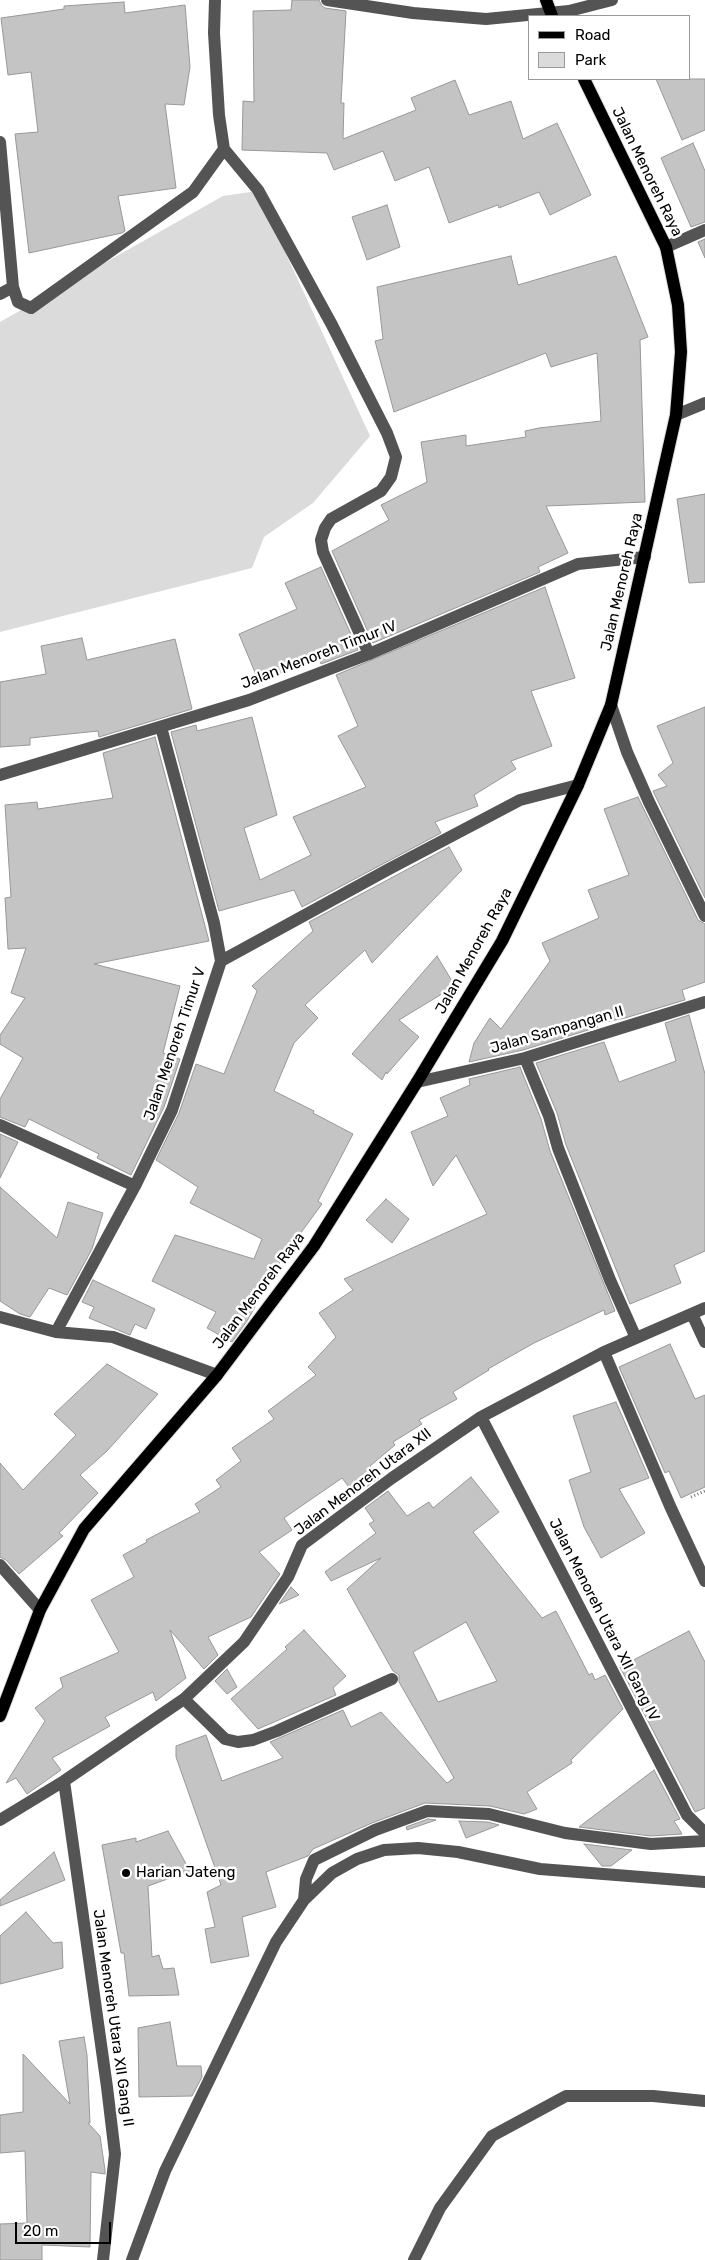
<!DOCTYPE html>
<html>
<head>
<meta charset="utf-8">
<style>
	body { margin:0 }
	#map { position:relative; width:705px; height:2260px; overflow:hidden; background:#fff; font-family:Rubik,sans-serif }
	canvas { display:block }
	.legend { position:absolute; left:528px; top:15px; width:162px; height:65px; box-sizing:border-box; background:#fff; border:1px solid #999; margin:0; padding:6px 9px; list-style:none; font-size:15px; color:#000 }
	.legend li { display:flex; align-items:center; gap:10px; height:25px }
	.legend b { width:25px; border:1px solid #999 }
	.scale { position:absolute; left:15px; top:2222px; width:96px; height:22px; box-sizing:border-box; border:2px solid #000; border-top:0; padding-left:6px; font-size:15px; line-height:18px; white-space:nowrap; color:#000; -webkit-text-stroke:4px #fff; paint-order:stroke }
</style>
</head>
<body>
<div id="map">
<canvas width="705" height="2260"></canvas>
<ul class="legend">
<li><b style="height:6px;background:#000"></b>Road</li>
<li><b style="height:14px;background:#dbdbdb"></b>Park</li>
</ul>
<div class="scale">20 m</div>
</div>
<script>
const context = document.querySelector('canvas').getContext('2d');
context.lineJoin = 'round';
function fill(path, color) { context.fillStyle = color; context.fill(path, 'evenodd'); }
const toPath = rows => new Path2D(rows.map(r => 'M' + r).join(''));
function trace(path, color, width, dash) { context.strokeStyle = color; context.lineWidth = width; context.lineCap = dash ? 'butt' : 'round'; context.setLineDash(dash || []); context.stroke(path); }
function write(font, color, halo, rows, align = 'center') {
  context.font = font + ' Rubik,sans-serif'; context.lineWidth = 5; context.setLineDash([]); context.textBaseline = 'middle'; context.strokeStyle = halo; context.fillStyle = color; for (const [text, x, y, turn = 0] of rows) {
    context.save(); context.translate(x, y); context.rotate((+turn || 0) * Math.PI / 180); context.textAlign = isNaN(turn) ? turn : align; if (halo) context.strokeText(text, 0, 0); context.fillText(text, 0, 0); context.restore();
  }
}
fill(toPath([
	[257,191,370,436,313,503,264,537,252,568,0,632,0,322,223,196]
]), '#dbdbdb');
const building = toPath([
	[292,0,319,0,322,6,325,8,346,11,341,103,344,103,343,139,416,110,411,98,455,80,469,115,511,101,523,139,557,123,591,195,550,215,539,192,499,208,498,205,449,223,429,167,395,181,383,151,334,170,327,153,242,150,243,101,254,102,253,11,291,10,292,0],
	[124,2,125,13,185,5,190,67,184,105,165,104,176,188,118,196,125,231,122,233,29,253,15,134,38,132,31,72,8,75,1,18,64,9,64,6,124,2],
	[656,79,705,79,705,130,682,140,656,79],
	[693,143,705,171,705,222,691,227,661,158,693,143],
	[387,205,400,247,367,260,352,217,387,205],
	[705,239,705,258,698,242,705,239],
	[511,256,518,285,616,256,648,337,640,340,645,502,546,506,568,553,538,567,540,572,373,643,332,551,389,520,381,505,427,482,421,442,466,435,466,446,526,437,525,431,539,428,601,421,597,353,551,367,546,353,394,412,375,341,383,339,377,287,511,256],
	[705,494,705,582,689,583,677,499,705,494],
	[321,567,358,650,321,664,319,657,259,682,239,634,297,609,285,583,321,567],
	[545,587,575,678,531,691,552,746,511,761,516,769,474,795,478,806,435,822,441,833,302,907,294,890,219,911,171,732,196,725,197,731,252,717,277,815,244,828,260,880,311,855,293,817,366,787,338,736,358,726,336,675,545,587],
	[82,638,87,660,175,639,192,709,99,737,98,731,30,738,30,745,0,747,0,682,46,674,41,646,82,638],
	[705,707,705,898,653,791,667,786,658,775,673,763,657,726,705,707],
	[155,737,209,941,94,964,180,986,163,1053,180,1059,164,1107,131,1175,97,1158,99,1154,29,1119,25,1127,0,1117,0,1099,23,1058,0,1044,0,1035,25,998,11,993,26,948,8,949,5,898,11,897,5,805,37,802,38,809,113,798,103,753,155,737],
	[638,797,698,920,705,924,705,982,682,990,685,1000,625,1018,596,1024,598,1027,523,1050,469,1062,474,1043,490,1018,501,1029,550,961,542,943,599,918,588,890,629,875,604,809,638,797],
	[449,847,462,870,372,963,365,950,305,1005,318,1018,294,1043,274,1091,314,1111,313,1113,353,1134,318,1201,322,1204,283,1257,247,1321,232,1342,207,1328,216,1312,152,1281,175,1235,254,1259,262,1239,190,1203,198,1187,156,1160,179,1113,196,1064,224,1074,257,991,252,986,313,931,309,922,449,847],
	[437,956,455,986,399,1020,419,1037,387,1074,386,1072,382,1080,352,1054,437,956],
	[689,1015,705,1074,705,1251,674,1265,681,1283,630,1304,566,1145,557,1113,536,1063,604,1042,619,1082,676,1061,665,1023,689,1015],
	[520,1067,541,1119,550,1151,615,1311,605,1315,604,1310,534,1343,488,1369,489,1370,453,1392,457,1399,419,1420,422,1424,393,1442,395,1445,370,1466,379,1478,355,1495,342,1478,284,1518,292,1530,259,1552,280,1574,251,1617,208,1637,218,1655,204,1669,170,1630,186,1678,156,1701,153,1692,105,1717,110,1726,52,1758,61,1770,27,1794,16,1778,6,1783,45,1721,35,1708,63,1687,60,1678,119,1652,91,1600,134,1577,123,1555,147,1542,146,1540,200,1512,195,1504,221,1487,216,1480,241,1461,232,1448,274,1419,268,1411,316,1375,308,1367,336,1337,319,1313,353,1290,344,1279,487,1214,456,1155,433,1186,411,1132,448,1116,440,1098,470,1085,469,1079,520,1067],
	[0,1134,18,1142,0,1178,0,1134],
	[0,1187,57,1238,68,1202,103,1213,92,1249,67,1295,49,1288,30,1317,20,1314,0,1301,0,1187],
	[386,1199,409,1219,392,1243,366,1220,386,1199],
	[93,1280,155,1309,146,1329,135,1324,130,1335,89,1318,94,1307,82,1302,93,1280],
	[670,1344,695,1399,705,1395,705,1487,681,1498,669,1471,665,1473,619,1367,670,1344],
	[107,1364,158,1394,107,1451,80,1475,98,1493,59,1533,63,1536,19,1574,6,1560,0,1557,0,1463,23,1490,76,1435,54,1414,107,1364],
	[616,1402,649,1478,619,1489,645,1533,601,1558,584,1527,569,1480,591,1472,573,1416,616,1402],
	[471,1477,499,1512,473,1532,542,1618,556,1611,589,1675,592,1673,595,1680,605,1675,623,1709,571,1760,572,1763,527,1792,537,1809,524,1814,490,1806,425,1803,372,1823,313,1849,308,1856,266,1872,276,1907,242,1917,249,1956,211,1963,205,1929,215,1927,207,1892,221,1885,176,1757,176,1746,206,1735,222,1781,283,1758,270,1742,343,1710,351,1727,381,1712,447,1783,454,1778,399,1682,399,1675,393,1671,347,1589,381,1558,331,1581,325,1572,376,1533,369,1524,374,1521,365,1508,388,1491,407,1516,429,1502,433,1508,471,1477],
	[466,1622,497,1681,438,1702,413,1652,466,1622],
	[291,1587,299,1595,279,1604,291,1587],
	[304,1630,346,1676,333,1688,336,1695,258,1729,231,1699,287,1649,285,1647,304,1630],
	[689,1631,705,1662,705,1808,695,1812,620,1667,689,1631],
	[227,1669,237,1687,227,1694,215,1681,227,1669],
	[654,1770,680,1819,674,1821,682,1834,651,1836,579,1827,654,1770],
	[428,1819,436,1820,407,1830,406,1827,428,1819],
	[459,1821,488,1822,499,1825,466,1838,459,1821],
	[168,1831,190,1871,148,1886,152,1957,159,1955,163,1969,174,1968,179,1995,129,1996,124,1953,121,1953,102,1845,136,1838,136,1842,168,1831],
	[584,1844,632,1850,611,1866,602,1866,584,1844],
	[54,1852,65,1880,0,1906,0,1900,54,1852],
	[26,1912,53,1943,62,1942,63,1968,0,1984,0,1936,26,1912],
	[170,2022,177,2066,201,2066,202,2077,192,2096,139,2097,138,2028,170,2022],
	[84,2037,87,2055,90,2123,88,2123,100,2136,105,2170,105,2174,91,2172,90,2247,42,2245,42,2260,0,2260,0,2224,27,2223,25,2151,0,2153,0,2115,23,2112,23,2054,70,2104,59,2041,84,2037]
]);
fill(building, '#c4c4c4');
trace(building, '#989898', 1);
const major = toPath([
	[546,0,552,16],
	[0,1716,40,1610,84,1529,217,1375,314,1246,417,1082,502,941,578,785,611,705,676,415,681,352,678,305,666,247,584,79]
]);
trace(major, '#dbdbdb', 14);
trace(toPath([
	[691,1497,705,1491]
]), '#767676', 3, [1, 2.5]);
trace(toPath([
	[215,0,214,33,219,115,224,149,258,190,332,325,387,433,396,457,391,477,381,491,331,519,325,528,321,540,323,552,369,654],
	[327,0,413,13,486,19,569,11,612,0],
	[0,142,13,287,18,302,31,308,193,192,224,149],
	[666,247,705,230],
	[0,294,13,287],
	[676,415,705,403],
	[611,705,627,752,649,802,705,916],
	[161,727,214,923,221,961],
	[0,775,249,700,369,654,578,564,645,557],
	[525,1058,549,1116,558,1148,610,1280,636,1338],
	[417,1082,525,1058,705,1002],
	[0,1125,135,1186],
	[692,1314,705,1342],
	[0,1317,56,1332,113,1337,217,1375],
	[56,1332,135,1186,172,1110,221,961,389,869,520,800,578,785],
	[604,1352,670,1506,705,1581],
	[481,1417,687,1815,705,1833],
	[0,1565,40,1610],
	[184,1699,225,1739,238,1742,253,1740,277,1731,392,1679],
	[64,1781,107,2087,115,2154,103,2260],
	[0,1820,64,1781,184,1699,244,1642,288,1577,302,1545,392,1478,481,1417,604,1352,705,1308],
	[304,1900,306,1879,314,1860,375,1830,427,1811,489,1814,565,1833,651,1844,705,1841],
	[132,2260,165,2171,276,1942,304,1900,332,1873,357,1859,384,1850,418,1848,458,1852,540,1869,705,1882],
	[414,2260,440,2208,492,2136,566,2096,653,2096,705,2101]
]), '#545454', 12);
trace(major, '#000', 12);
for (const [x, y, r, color] of [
	[126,1873,5,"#000"]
]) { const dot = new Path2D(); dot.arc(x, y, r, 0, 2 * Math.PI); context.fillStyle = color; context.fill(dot); trace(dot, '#fff', 2); }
write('15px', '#000', '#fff', [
	["Jalan Menoreh Raya",647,172,64],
	["Jalan Menoreh Raya",622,582,-77],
	["Jalan Menoreh Timur IV",319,655,-21],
	["Jalan Menoreh Raya",474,951,-61],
	["Jalan Sampangan II",557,1030,-16],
	["Jalan Menoreh Timur V",175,1044,-71],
	["Jalan Menoreh Raya",259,1291,-53],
	["Jalan Menoreh Utara XII",363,1482,-37],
	["Jalan Menoreh Utara XII Gang IV",604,1620,63],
	["Jalan Menoreh Utara XII Gang II",113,2018,82]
]);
write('15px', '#000', '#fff', [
	["Harian Jateng",136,1873]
], 'left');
</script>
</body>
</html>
